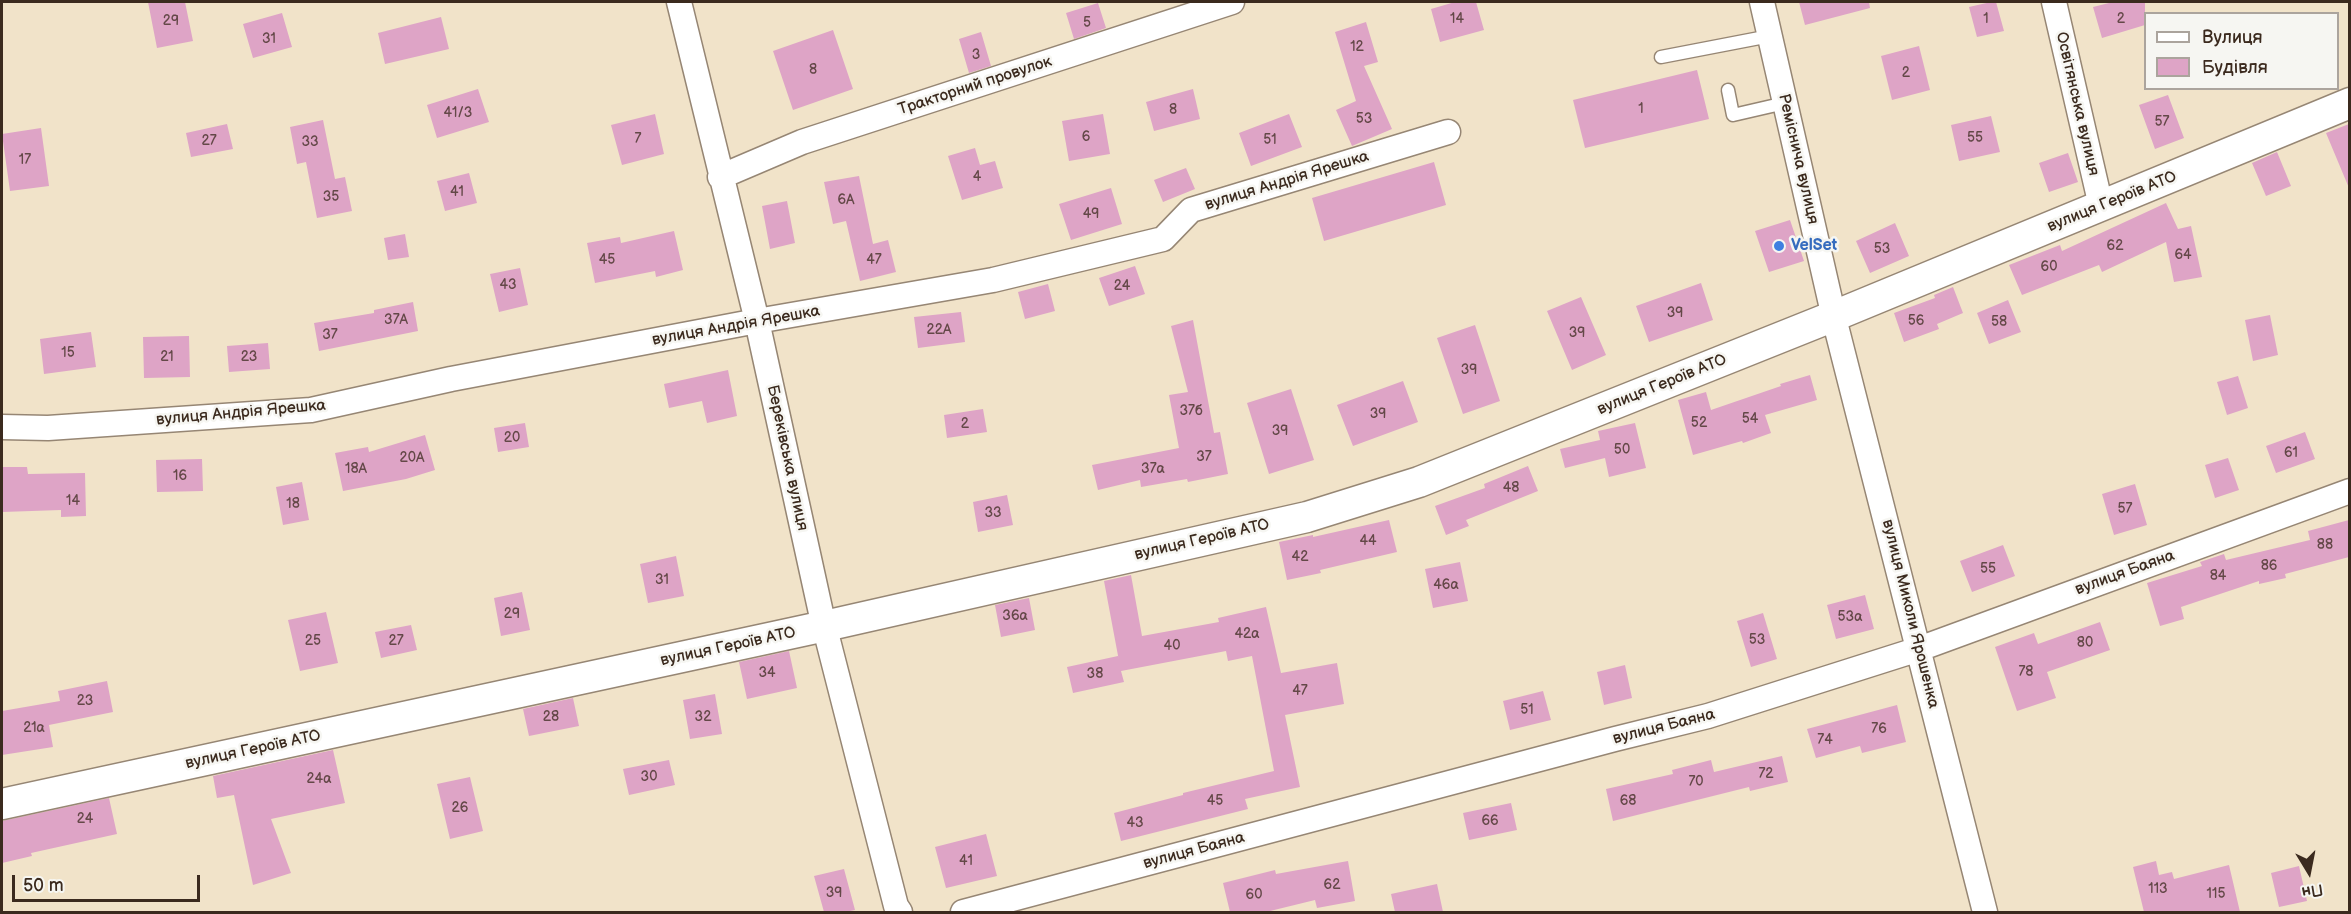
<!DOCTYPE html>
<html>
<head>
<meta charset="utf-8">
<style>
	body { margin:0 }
	#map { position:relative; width:2351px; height:914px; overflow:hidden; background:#f1e3c9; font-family:"Balsamiq Sans",sans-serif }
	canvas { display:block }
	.frame { position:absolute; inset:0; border:3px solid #3b2a1e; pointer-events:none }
	.legend { position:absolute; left:2144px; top:12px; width:195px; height:78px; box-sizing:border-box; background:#f6f6f2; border:2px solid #aba49d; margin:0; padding:8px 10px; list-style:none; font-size:18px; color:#3b2a1e }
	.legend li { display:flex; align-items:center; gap:12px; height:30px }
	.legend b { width:30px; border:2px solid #aba49d }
	.north { position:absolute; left:2279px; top:842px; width:60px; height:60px; -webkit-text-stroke:4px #f6f6f2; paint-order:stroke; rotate:170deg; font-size:16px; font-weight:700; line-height:24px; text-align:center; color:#3b2a1e }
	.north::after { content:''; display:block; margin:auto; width:21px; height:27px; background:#3b2a1e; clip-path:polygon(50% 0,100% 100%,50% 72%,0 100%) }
	.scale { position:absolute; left:12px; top:875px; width:188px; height:27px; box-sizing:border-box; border:3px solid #3b2a1e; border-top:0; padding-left:8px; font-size:18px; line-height:21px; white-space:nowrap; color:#3b2a1e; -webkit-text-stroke:4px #f6f6f2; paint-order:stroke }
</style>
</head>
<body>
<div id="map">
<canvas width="2351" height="914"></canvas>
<div class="frame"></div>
<ul class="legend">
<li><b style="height:8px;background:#fff"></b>Вулиця</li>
<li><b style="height:16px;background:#dea4c6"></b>Будівля</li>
</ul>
<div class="north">Пн</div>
<div class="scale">50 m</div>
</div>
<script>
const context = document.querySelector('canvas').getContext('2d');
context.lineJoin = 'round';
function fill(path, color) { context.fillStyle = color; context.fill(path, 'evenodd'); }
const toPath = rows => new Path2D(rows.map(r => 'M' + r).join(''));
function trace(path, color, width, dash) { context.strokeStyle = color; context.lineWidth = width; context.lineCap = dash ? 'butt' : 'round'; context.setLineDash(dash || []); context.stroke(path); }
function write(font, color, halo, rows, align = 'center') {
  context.font = font + ' "Balsamiq Sans",sans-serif'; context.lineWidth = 5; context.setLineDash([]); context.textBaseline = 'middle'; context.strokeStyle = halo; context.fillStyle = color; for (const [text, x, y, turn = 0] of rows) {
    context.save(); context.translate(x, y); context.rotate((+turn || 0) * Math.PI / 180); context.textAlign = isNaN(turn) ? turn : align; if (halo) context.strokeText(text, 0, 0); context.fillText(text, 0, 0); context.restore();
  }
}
fill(toPath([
	[148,2,185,2,193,41,157,48],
	[1455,2,1476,2,1484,30,1440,42,1431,9],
	[1799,2,1869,2,1870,8,1805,25],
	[1991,2,1996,2,2004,31,1977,37,1969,7],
	[2113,2,2145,2,2145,25,2102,38,2093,7],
	[1098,3,1106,28,1074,39,1066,13],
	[282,13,292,47,253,58,243,24],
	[441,17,449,49,385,64,378,33],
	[1366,22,1378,62,1364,66,1392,129,1352,146,1336,110,1356,101,1335,32],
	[833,30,853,89,793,110,773,51],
	[981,32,991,66,969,73,959,39],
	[1919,46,1930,90,1892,100,1881,56],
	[1697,70,1709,119,1585,148,1573,100],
	[478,89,489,122,437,138,427,105],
	[1193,89,1200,119,1154,131,1146,102],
	[2168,95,2184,138,2155,149,2139,105],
	[655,114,664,154,622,165,611,125],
	[1103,114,1110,154,1069,161,1062,121],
	[1289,114,1302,147,1251,166,1239,133],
	[1991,116,2000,152,1959,161,1951,125],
	[323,120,335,179,345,177,352,211,317,218,306,162,297,164,290,127],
	[227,124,233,149,191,157,186,133],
	[2349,124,2349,188,2326,133],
	[41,128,49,186,10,191,2,134],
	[975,148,980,165,995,161,1003,188,962,200,948,156],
	[2277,152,2291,186,2266,196,2252,163],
	[2068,153,2078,182,2049,192,2039,163],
	[1434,162,1446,205,1324,241,1312,198],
	[1186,168,1195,189,1163,202,1154,180],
	[469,173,477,203,445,211,437,181],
	[859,176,873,244,888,240,896,272,860,281,846,221,833,224,824,182],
	[1111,188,1122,224,1071,240,1059,204],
	[787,201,795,243,770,249,762,206],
	[2166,203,2178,229,2191,226,2202,277,2174,282,2166,242,2102,272,2099,265,2022,295,2009,265,2060,245,2062,251],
	[1790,220,1804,261,1769,272,1755,231],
	[1895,223,1909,256,1870,273,1856,241],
	[674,231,683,270,656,277,655,271,595,283,587,243,620,237,621,243],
	[405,234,409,257,388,260,384,238],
	[1135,266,1145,294,1109,306,1099,278],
	[520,268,528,305,499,312,490,274],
	[1701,283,1713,320,1649,342,1636,306],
	[1048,284,1055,311,1025,319,1018,292],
	[1953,287,1963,313,1937,324,1939,329,1904,342,1894,313,1935,298,1934,295],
	[1581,297,1606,355,1572,370,1547,311],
	[2008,300,2021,332,1989,344,1977,313],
	[413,302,418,331,319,351,314,323,374,313,374,310],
	[961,312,965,342,918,348,914,317],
	[2270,315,2278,355,2253,361,2245,320],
	[1193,320,1214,433,1220,432,1228,474,1188,482,1187,479,1141,487,1140,480,1098,490,1092,465,1179,448,1169,395,1188,392,1171,326],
	[1475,325,1500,401,1463,414,1437,338],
	[91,332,96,367,44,374,40,339],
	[189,336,190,377,144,378,143,337],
	[268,343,270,369,229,372,227,346],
	[728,370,737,416,707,423,702,401,669,408,664,384],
	[1810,375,1817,400,1765,415,1771,433,1743,443,1742,441,1693,455,1678,400,1706,392,1711,410,1781,386,1780,384],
	[2238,376,2248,408,2227,415,2217,382],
	[1403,381,1418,422,1353,446,1337,405],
	[1291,389,1314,460,1269,474,1247,403],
	[983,409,987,432,947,438,944,415],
	[525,423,529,447,498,452,494,428],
	[1635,423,1646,468,1609,477,1605,458,1565,468,1560,449,1600,440,1598,431],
	[2305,432,2315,459,2276,473,2266,446],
	[425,435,435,470,406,479,343,491,335,453,368,447,369,452],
	[2228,458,2239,490,2215,498,2205,465],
	[202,459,203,491,157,492,156,460],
	[1528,466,1538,491,1466,520,1469,526,1446,535,1435,506,1485,488,1484,484],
	[2,467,27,467,28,474,85,473,86,516,61,517,61,510,2,512],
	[302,482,309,520,283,525,276,487],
	[2135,484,2147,525,2114,535,2102,494],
	[1007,495,1013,525,978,532,973,502],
	[1389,520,1397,552,1320,570,1321,573,1287,580,1279,542,1313,535,1313,537],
	[2349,520,2349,557,2285,574,2286,578,2259,584,2259,581,2181,607,2184,619,2160,626,2147,583,2202,566,2200,562,2224,554,2226,560,2310,540,2308,531],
	[2003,545,2015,576,1972,592,1960,561],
	[676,556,684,596,648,603,640,564],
	[1460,562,1468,601,1433,608,1425,569],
	[1131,575,1142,636,1219,622,1218,618,1266,607,1281,673,1337,663,1344,704,1285,715,1300,787,1245,799,1248,809,1121,841,1114,813,1183,795,1183,793,1274,771,1252,656,1228,661,1226,651,1121,671,1124,682,1073,693,1067,667,1118,656,1119,661,1104,581],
	[522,592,530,630,501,636,494,598],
	[1865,595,1874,629,1836,639,1827,605],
	[1029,598,1035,630,1001,637,995,605],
	[326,612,338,663,300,671,288,620],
	[1763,613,1777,659,1751,667,1737,621],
	[2100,622,2110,650,2047,672,2056,698,2017,711,1995,647,2034,633,2038,644],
	[411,625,417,650,381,658,375,632],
	[789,651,797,688,747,699,739,662],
	[1625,665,1632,698,1604,705,1597,672],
	[107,681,113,712,49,725,53,747,2,755,2,711,60,701,58,691],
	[1543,691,1551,720,1510,730,1503,701],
	[715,694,722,734,690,739,683,700],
	[573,698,579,726,529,736,523,709],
	[1897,705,1906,742,1862,753,1860,746,1816,758,1807,729],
	[333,750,345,803,271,819,291,873,253,885,234,795,217,798,213,776],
	[1782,756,1788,782,1750,791,1749,787,1613,821,1606,789,1673,774,1672,770,1711,760,1714,772],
	[669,760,675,785,629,795,623,769],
	[470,777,483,831,450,839,437,784],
	[109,798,117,834,31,853,32,856,2,863,2,821],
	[1511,803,1517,830,1469,840,1463,813],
	[986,834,997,876,946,888,935,847],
	[1348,861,1355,901,1317,908,1315,900,1266,912,1230,912,1223,883,1275,870,1276,874],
	[2156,861,2159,875,2172,872,2174,879,2229,865,2240,912,2144,912,2133,867],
	[2299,866,2307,901,2279,907,2271,873],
	[844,869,855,910,845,912,824,912,814,876],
	[1437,884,1443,912,1395,912,1391,894]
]), '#dea4c6');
const service = toPath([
	[1661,57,1770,36],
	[1728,90,1733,115,1785,103]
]);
const minor = toPath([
	[679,2,757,321,821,613,896,906,900,912],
	[1762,2,1836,326,1985,912],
	[2054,2,2101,206],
	[720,177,802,142,1232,2],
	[2,427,48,428,311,410,451,379,757,321,993,280,1163,239,1191,210,1448,132],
	[963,912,1615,739,1708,716,1919,649,2350,491]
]);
const tertiary = toPath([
	[2,804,825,626,1307,517,1419,482,1834,316,2350,103]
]);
trace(service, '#968674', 15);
trace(minor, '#968674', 27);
trace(tertiary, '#968674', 33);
trace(service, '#fff', 12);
trace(minor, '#fff', 24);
trace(tertiary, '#fff', 30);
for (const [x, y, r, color] of [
	[1779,246,6,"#3f7fe0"]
]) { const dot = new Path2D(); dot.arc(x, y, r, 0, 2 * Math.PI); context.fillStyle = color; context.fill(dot); trace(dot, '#f6f6f2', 2); }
write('14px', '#644848', null, [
	["14",1457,19],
	["1",1986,19],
	["2",2121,19],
	["29",171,21],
	["5",1087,23],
	["31",269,39],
	["12",1357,47],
	["3",976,55],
	["8",813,70],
	["2",1906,73],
	["1",1641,109],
	["8",1173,110],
	["41/3",458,113],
	["53",1364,119],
	["57",2162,122],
	["6",1086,137],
	["55",1975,138],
	["7",638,139],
	["51",1270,140],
	["27",209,141],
	["33",310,142],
	["17",25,160],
	["4",977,177],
	["41",457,192],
	["35",331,197],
	["6A",846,200],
	["49",1091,214],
	["62",2115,246],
	["53",1882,249],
	["64",2183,255],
	["45",607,260],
	["47",874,260],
	["60",2049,267],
	["43",508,285],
	["24",1122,286],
	["39",1675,313],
	["37А",396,320],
	["56",1916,321],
	["58",1999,322],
	["22А",939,330],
	["39",1577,333],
	["37",330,335],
	["15",68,353],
	["21",167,357],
	["23",249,357],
	["39",1469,370],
	["37б",1191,411],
	["39",1378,414],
	["54",1750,419],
	["52",1699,423],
	["2",965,424],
	["39",1280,431],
	["20",512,438],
	["50",1622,450],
	["61",2291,453],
	["37",1204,457],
	["20А",412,458],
	["18А",356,469],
	["37а",1153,469],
	["16",180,476],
	["48",1511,488],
	["14",73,501],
	["18",293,504],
	["57",2125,509],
	["33",993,513],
	["44",1368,541],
	["88",2325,545],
	["42",1300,557],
	["86",2269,566],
	["55",1988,569],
	["84",2218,576],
	["31",662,580],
	["46а",1446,585],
	["29",512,614],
	["36а",1015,616],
	["53а",1850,617],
	["42а",1247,634],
	["53",1757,640],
	["25",313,641],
	["27",396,641],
	["80",2085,643],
	["40",1172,646],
	["78",2026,672],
	["34",767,673],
	["38",1095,674],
	["47",1300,691],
	["23",85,701],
	["51",1527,710],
	["28",551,717],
	["32",703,717],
	["21а",34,728],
	["76",1879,729],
	["74",1825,740],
	["72",1766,774],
	["30",649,777],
	["24а",319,779],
	["70",1696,782],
	["45",1215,801],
	["68",1628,801],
	["26",460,808],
	["24",85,819],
	["66",1490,821],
	["43",1135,823],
	["41",966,861],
	["62",1332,885],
	["113",2158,889],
	["39",834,893],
	["115",2216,894],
	["60",1254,895]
]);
write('16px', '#3b2a1e', '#f6f6f2', [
	["Тракторний провулок",975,86,-18],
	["Освітянська вулиця",2077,104,77],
	["Реміснича вулиця",1798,159,77],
	["вулиця Андрія Ярешка",1287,181,-17],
	["вулиця Героїв АТО",2112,202,-22],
	["вулиця Андрія Ярешка",736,326,-10],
	["вулиця Героїв АТО",1662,385,-22],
	["вулиця Андрія Ярешка",241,413,-5],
	["Береківська вулиця",787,458,78],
	["вулиця Героїв АТО",1202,540,-13],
	["вулиця Баяна",2125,573,-20],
	["вулиця Миколи Ярошенка",1910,614,76],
	["вулиця Героїв АТО",728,647,-12],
	["вулиця Баяна",1664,727,-14],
	["вулиця Героїв АТО",253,750,-12],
	["вулиця Баяна",1194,851,-15]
]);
write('bold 16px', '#366cbe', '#f6f6f2', [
	["VelSet",1791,246]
], 'left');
</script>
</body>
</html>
